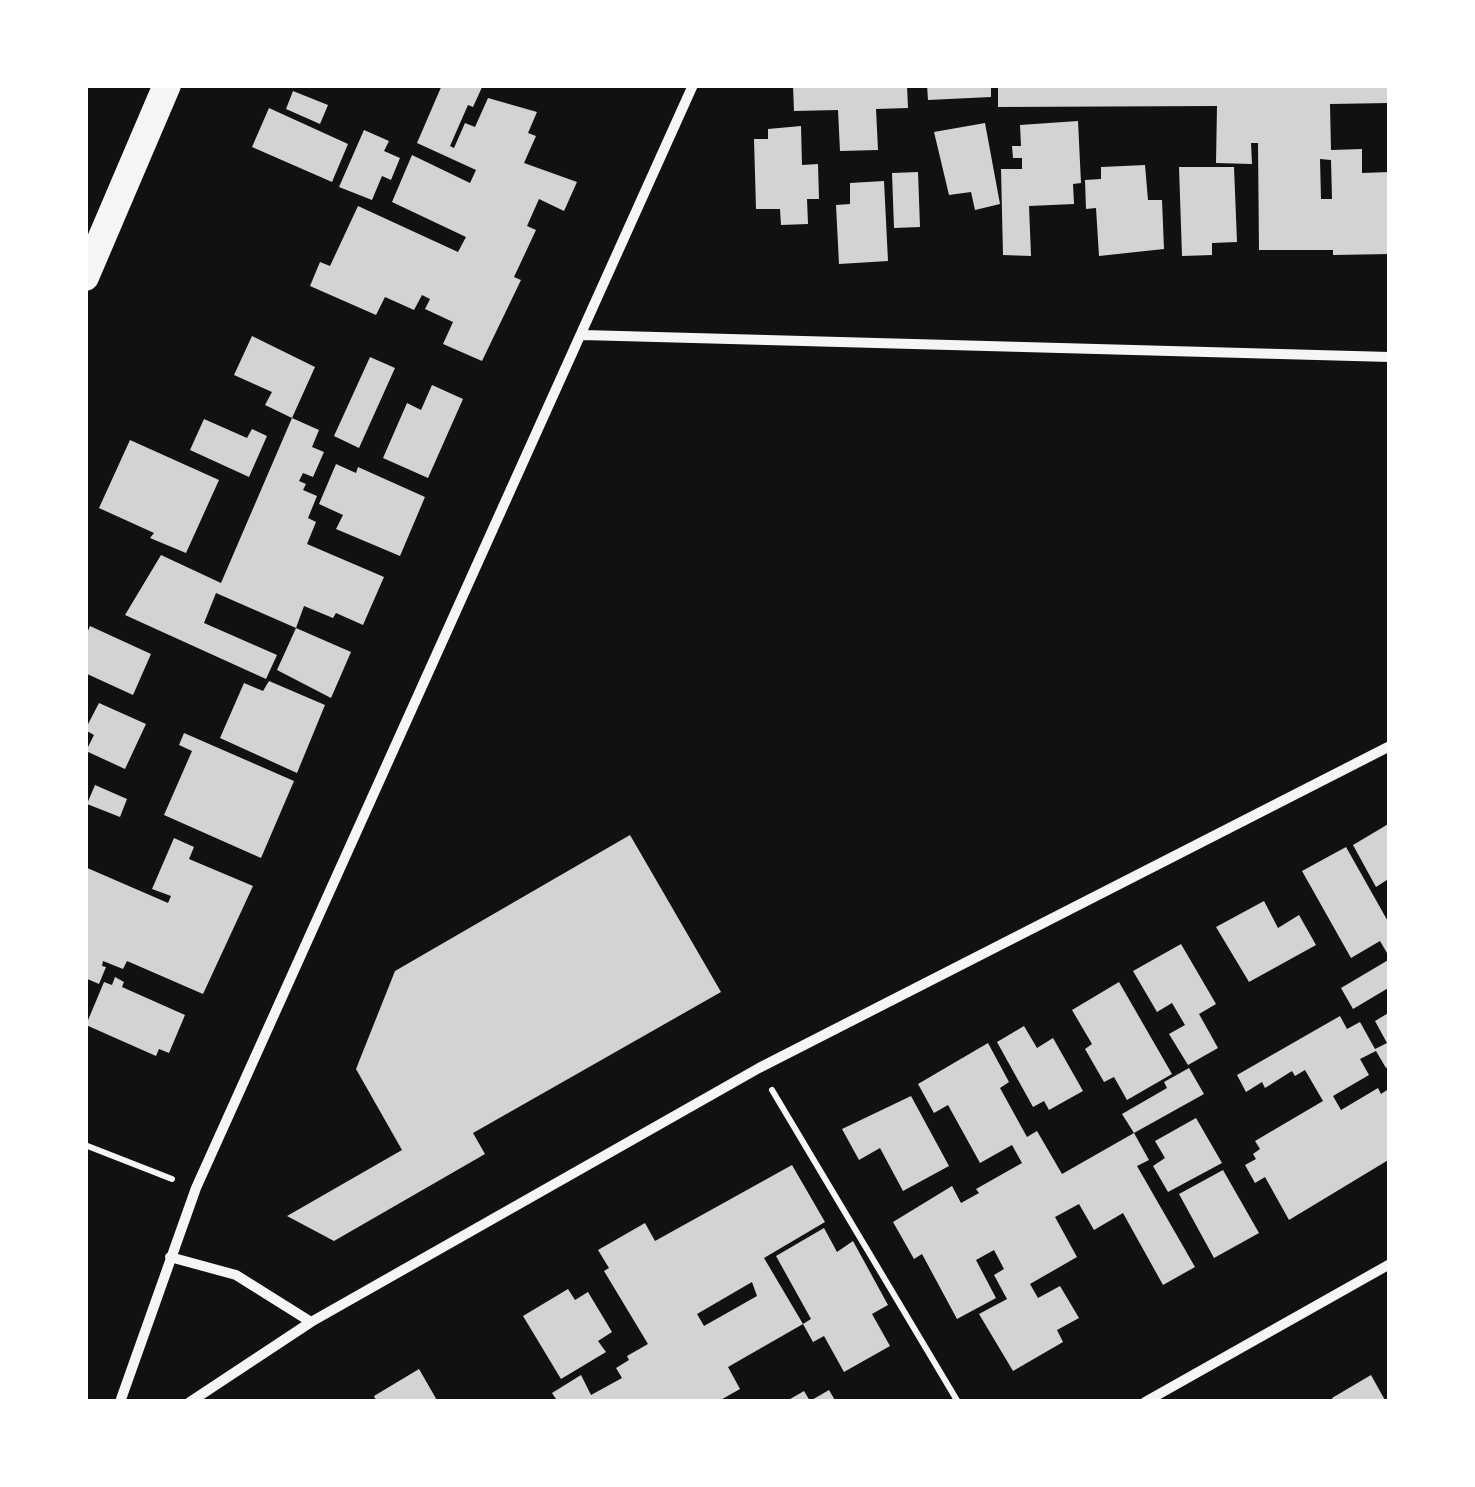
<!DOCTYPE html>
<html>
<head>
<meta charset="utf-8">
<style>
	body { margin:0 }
	#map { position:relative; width:1475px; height:1487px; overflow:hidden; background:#111; font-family:"Nunito Sans",sans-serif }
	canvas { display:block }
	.frame { position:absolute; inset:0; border:88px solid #fff; pointer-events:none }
</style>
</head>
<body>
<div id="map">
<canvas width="1475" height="1487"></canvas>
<div class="frame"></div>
</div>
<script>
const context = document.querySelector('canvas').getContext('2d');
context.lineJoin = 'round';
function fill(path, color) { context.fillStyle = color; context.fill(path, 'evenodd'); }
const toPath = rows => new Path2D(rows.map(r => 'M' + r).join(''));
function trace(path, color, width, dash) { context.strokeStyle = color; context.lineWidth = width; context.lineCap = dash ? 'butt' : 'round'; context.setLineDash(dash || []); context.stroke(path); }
fill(toPath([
	[442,85,483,85,473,107,468,105,450,146,454,148,465,123,475,127,488,98,537,112,528,133,536,136,524,163,577,182,564,211,539,199,527,226,536,230,514,277,521,280,482,361,443,344,453,322,425,309,430,299,422,295,414,310,385,297,376,315,310,286,320,262,330,266,358,206,458,252,466,237,392,202,412,155,470,183,476,170,417,143],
	[793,85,907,85,908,108,876,109,878,150,840,151,838,110,794,111],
	[927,85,991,85,991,97,928,100],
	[998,85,1390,85,1390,103,1330,104,1331,150,1362,149,1362,173,1390,172,1390,254,1333,255,1333,250,1259,250,1258,143,1251,143,1252,164,1216,163,1217,106,998,107],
	[1320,159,1331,160,1332,199,1321,199],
	[293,91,328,105,320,124,286,109],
	[269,108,348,144,332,182,252,147],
	[1078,121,1081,183,1073,184,1074,204,1029,206,1031,256,1003,255,1001,169,1022,169,1022,158,1013,158,1012,146,1021,146,1020,125],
	[985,123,1000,204,975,210,971,192,949,195,934,132],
	[801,126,802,165,818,164,819,199,807,199,808,224,781,225,780,209,756,209,754,139,768,139,768,129],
	[364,130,389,141,384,151,400,158,391,180,382,176,372,200,339,187],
	[1145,165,1148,200,1162,200,1164,249,1099,256,1096,208,1086,209,1085,180,1101,179,1101,167],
	[1179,167,1234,167,1237,242,1212,243,1212,255,1182,256],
	[918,172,920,227,894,228,892,173],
	[884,181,888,261,839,264,836,205,850,204,850,183],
	[252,336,315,367,292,418,265,405,272,392,234,375],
	[370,357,395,368,359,448,334,436],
	[432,385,463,399,428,478,383,458,407,403,421,410],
	[292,418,319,430,312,447,324,452,313,477,303,473,299,481,306,484,303,490,317,496,308,518,316,522,307,544,384,577,363,625,336,613,333,618,304,606,296,628,216,593,204,623,277,655,266,679,125,615,161,555,221,583],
	[204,419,247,438,252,429,267,436,249,477,190,450],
	[130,440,219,480,186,553,150,538,154,533,99,508],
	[336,464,356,473,358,467,425,497,400,556,336,529,343,515,319,504],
	[90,626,151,654,133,695,85,673,85,638],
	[296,628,351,652,331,698,277,670],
	[269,681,325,705,297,773,220,738,244,683,263,691],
	[99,703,146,724,125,769,86,751,94,735,85,730],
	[184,733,294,781,261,858,164,815,192,751,179,745],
	[95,785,127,799,120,817,87,804],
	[1390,823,1390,878,1376,887,1353,845],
	[630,835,721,992,473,1133,485,1154,334,1241,287,1216,402,1150,356,1069,395,971],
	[174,838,194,847,189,859,253,886,203,994,127,961,123,969,103,961,102,966,106,967,99,984,85,978,85,867,168,903,171,896,152,889],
	[1346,847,1390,925,1387,953,1380,941,1351,958,1302,871],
	[1264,901,1278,928,1299,915,1316,945,1249,982,1216,927],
	[1181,944,1216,1004,1199,1014,1218,1048,1188,1065,1169,1034,1185,1025,1172,1003,1157,1012,1133,971],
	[1390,959,1390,987,1353,1009,1341,988],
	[115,977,124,982,122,987,185,1015,169,1053,159,1049,156,1056,86,1025,104,982,112,985],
	[1119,982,1172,1074,1127,1100,1114,1077,1104,1082,1085,1049,1092,1044,1072,1010],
	[1390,1012,1390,1066,1386,1068,1376,1051,1360,1059,1369,1075,1333,1096,1341,1110,1378,1088,1381,1094,1390,1088,1390,1159,1289,1220,1265,1177,1255,1183,1245,1165,1256,1159,1253,1154,1260,1149,1255,1141,1323,1101,1305,1070,1295,1076,1292,1071,1265,1088,1262,1082,1246,1092,1237,1075,1340,1016,1347,1029,1360,1022,1375,1049,1387,1043,1375,1021],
	[1024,1026,1037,1048,1053,1038,1083,1091,1049,1110,1044,1101,1033,1107,997,1042],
	[988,1043,1009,1082,1000,1088,1027,1137,1037,1131,1062,1174,1134,1133,1149,1160,1137,1166,1195,1267,1163,1285,1123,1213,1094,1230,1079,1204,1055,1217,1077,1257,1030,1284,1038,1298,1060,1286,1079,1318,1057,1330,1063,1342,1013,1371,979,1314,1007,1299,994,1275,1004,1269,994,1250,976,1260,996,1298,957,1319,922,1254,914,1259,893,1222,952,1186,961,1203,979,1193,976,1189,1022,1163,1012,1145,980,1163,948,1105,934,1113,918,1084],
	[1189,1068,1204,1094,1134,1133,1122,1114,1167,1088,1164,1082],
	[911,1096,949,1166,903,1191,880,1148,859,1160,842,1129],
	[1196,1118,1222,1163,1168,1192,1153,1166,1165,1158,1155,1141],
	[792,1165,825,1222,764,1258,803,1324,728,1367,740,1389,717,1402,558,1402,552,1393,581,1375,591,1395,622,1378,616,1368,629,1360,627,1356,648,1344,604,1271,609,1268,598,1250,645,1223,655,1241],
	[752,1282,757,1296,704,1326,697,1314],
	[1223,1170,1259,1233,1214,1258,1179,1194],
	[824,1228,837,1252,853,1241,888,1305,872,1314,890,1346,844,1372,824,1336,813,1342,803,1324,811,1319,776,1256],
	[568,1289,575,1300,588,1292,612,1332,598,1341,606,1352,561,1379,523,1316],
	[419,1369,438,1402,377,1402,374,1396],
	[1371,1375,1386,1402,1334,1402,1332,1398],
	[829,1390,836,1402,785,1402,804,1391,810,1401]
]), '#d3d3d3');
trace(toPath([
	[772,1090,958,1402],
	[85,1145,172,1179]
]), '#f5f5f5', 6);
trace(toPath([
	[583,335,1390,357],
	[170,1257,236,1275,311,1322],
	[120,1402,196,1188,693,85],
	[190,1402,311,1322,759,1068,1390,746],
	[1145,1402,1390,1264]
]), '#f5f5f5', 10);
trace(toPath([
	[85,277,167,85]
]), '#f5f5f5', 28);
</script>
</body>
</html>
